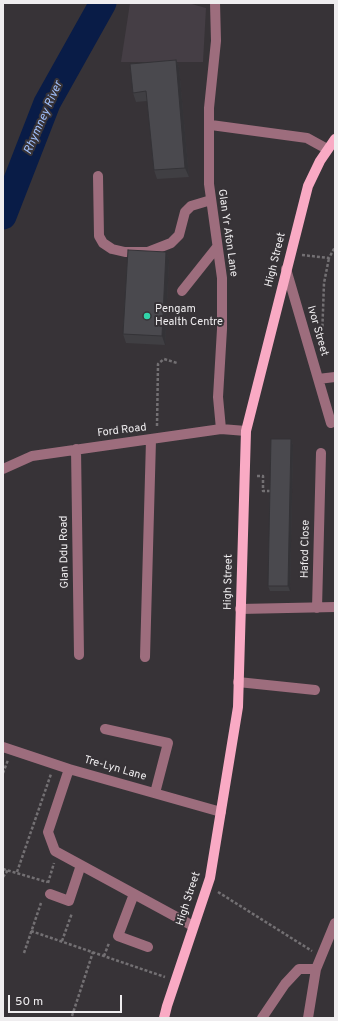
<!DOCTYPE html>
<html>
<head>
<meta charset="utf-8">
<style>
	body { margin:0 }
	#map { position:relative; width:338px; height:1021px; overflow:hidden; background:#373337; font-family:Overpass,sans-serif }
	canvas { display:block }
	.frame { position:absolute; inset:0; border:4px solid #efedef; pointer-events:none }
	.scale { position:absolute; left:8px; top:995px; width:114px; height:18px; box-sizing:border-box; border:2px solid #efedef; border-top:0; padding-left:5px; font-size:12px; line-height:14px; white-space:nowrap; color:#efedef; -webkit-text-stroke:3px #373337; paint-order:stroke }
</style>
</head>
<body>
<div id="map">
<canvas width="338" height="1021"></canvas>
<div class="frame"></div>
<div class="scale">50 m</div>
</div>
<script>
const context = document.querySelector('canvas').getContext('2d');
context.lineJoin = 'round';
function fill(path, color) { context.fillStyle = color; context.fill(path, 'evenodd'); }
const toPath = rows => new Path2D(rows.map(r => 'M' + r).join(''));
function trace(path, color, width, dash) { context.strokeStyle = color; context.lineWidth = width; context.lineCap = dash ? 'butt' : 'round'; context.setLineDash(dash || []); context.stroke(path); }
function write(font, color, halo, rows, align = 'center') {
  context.font = font + ' Overpass,sans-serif'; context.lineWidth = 4; context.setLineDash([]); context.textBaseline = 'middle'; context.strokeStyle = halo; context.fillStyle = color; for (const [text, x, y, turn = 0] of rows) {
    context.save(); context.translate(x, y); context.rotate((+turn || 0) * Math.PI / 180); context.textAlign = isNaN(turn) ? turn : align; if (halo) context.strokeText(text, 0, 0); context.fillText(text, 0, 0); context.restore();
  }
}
fill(toPath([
	[130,3,188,3,206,8,203,62,121,62]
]), '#453e45');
trace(toPath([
	[3,216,47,103,103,3]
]), '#091c47', 27);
trace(toPath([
	[302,255,329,258,335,247],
	[319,340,322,338,324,283,329,258],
	[157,426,158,364,164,359,177,363],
	[257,476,263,476,263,491,271,491],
	[3,773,8,760],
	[3,869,47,882],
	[17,872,51,774],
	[3,877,8,870],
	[48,883,54,863],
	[218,892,312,951],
	[31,931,165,977],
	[62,941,72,913],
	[24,953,41,903],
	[104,956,109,943],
	[72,1016,93,952]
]), '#737073', 2.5, [3, 2]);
trace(toPath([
	[215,3,216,41,209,108,209,184,222,278,222,329,218,397,221,429],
	[211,125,307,138,327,149],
	[98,176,99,236,103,243,112,249,125,252,148,252,171,243,179,235,185,212,191,206,211,200],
	[286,269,331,423],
	[182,291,217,247],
	[318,379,335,377],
	[76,449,79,655],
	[3,469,32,456,221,429,246,431],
	[317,608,321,453],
	[240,609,335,607],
	[145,657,151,440],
	[238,682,315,690],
	[105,729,168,743,155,793],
	[3,747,69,769,221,812],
	[69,769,48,832,55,851,193,926],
	[50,894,69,901,81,865],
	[134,894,118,936,148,947],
	[262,1018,285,984,299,969,316,969],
	[308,1018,316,969,335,923]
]), '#9d6d7d', 10);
trace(toPath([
	[164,1018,167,1006,210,878,238,707,246,431,308,186,320,161,335,139]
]), '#f9aac4', 10);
fill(toPath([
	[176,60,179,68,189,177,157,179,154,170,147,101,136,102,133,93],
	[166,252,169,260,165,345,126,343,123,334],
	[291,439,293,445,290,591,270,591,268,586]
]), '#403f43');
fill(toPath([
	[176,60,179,68,189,177,185,168],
	[166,252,169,260,165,345,162,336],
	[291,439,293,445,290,591,288,586]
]), '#343337');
const building = toPath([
	[176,60,185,168,154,170,146,91,133,93,130,64,176,60],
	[128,250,166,252,162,336,123,334,128,250],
	[271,439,291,439,288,586,268,586,271,439]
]);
fill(building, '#4a494e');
trace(building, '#343337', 1);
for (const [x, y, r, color] of [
	[147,316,4,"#31d4a9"]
]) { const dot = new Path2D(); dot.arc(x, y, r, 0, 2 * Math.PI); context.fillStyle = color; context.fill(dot); trace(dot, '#373337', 1.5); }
write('11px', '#efedef', '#373337', [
	["Glan Yr Afon Lane",227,233,82],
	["High Street",276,260,-76],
	["Ivor Street",317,331,74],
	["Ford Road",122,431,-7],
	["Hafod Close",306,549,-89],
	["Glan Ddu Road",65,552,-91],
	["High Street",229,582,-89],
	["Tre-Lyn Lane",115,769,16],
	["High Street",189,899,-72]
]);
write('11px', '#efedef', '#373337', [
	["Pengam",155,310],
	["Health Centre",155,323]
], 'left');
write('italic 12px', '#a0bffb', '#373337', [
	["Rhymney River",44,118,-66]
]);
</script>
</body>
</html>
